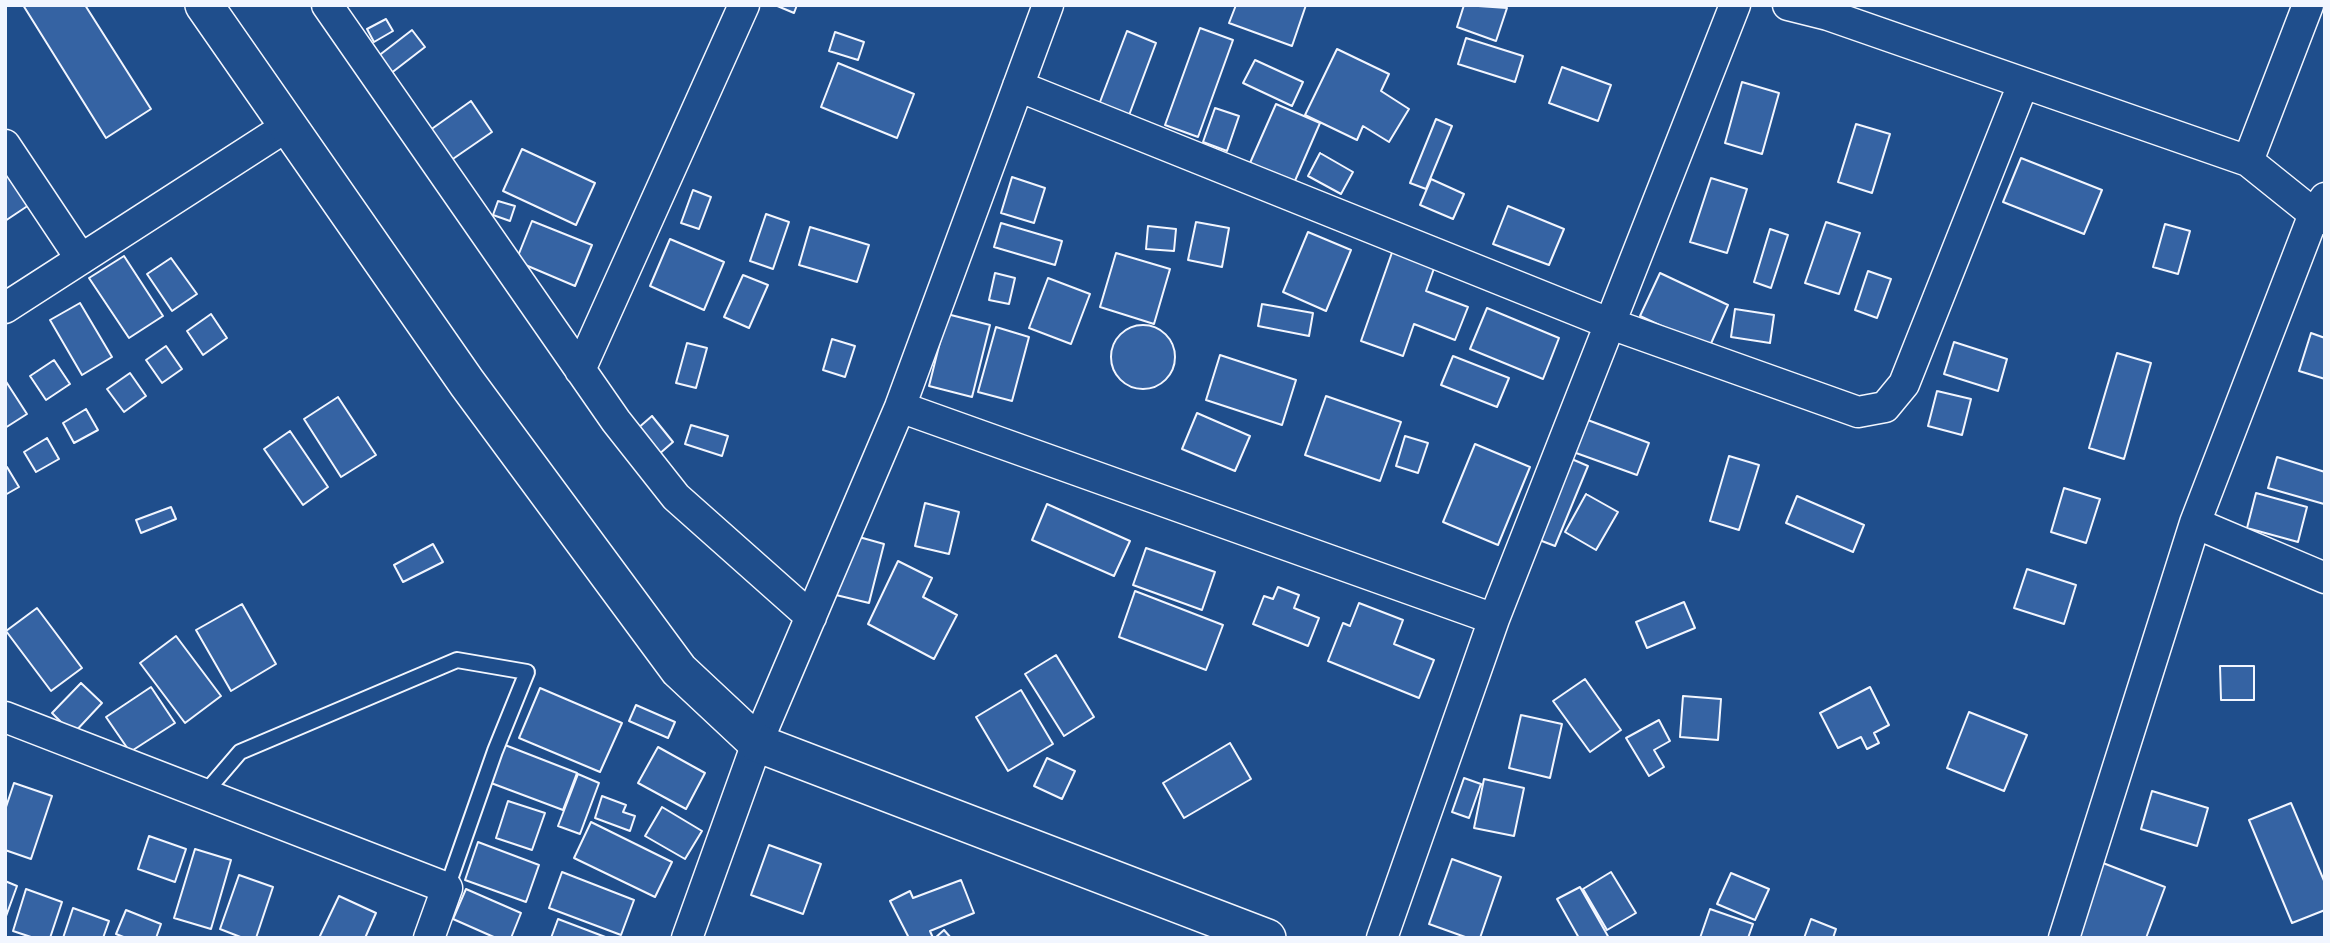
<!DOCTYPE html>
<html>
<head>
<meta charset="utf-8">
<style>
	body { margin:0 }
	#map { position:relative; width:2330px; height:943px; overflow:hidden; background:#1f4e8c; font-family:Ubuntu,sans-serif }
	canvas { display:block }
	.frame { position:absolute; inset:0; border:7px solid #f2f6ff; pointer-events:none }
</style>
</head>
<body>
<div id="map">
<canvas width="2330" height="943"></canvas>
<div class="frame"></div>
</div>
<script>
const context = document.querySelector('canvas').getContext('2d');
context.lineJoin = 'round';
function fill(path, color) { context.fillStyle = color; context.fill(path, 'evenodd'); }
const toPath = rows => new Path2D(rows.map(r => 'M' + r).join(''));
function trace(path, color, width, dash) { context.strokeStyle = color; context.lineWidth = width; context.lineCap = dash ? 'butt' : 'round'; context.setLineDash(dash || []); context.stroke(path); }
const building = toPath([
	[23,5,85,5,151,109,106,138,23,5],
	[775,5,797,5,794,13,775,5],
	[1236,5,1306,5,1292,46,1229,23,1236,5],
	[1464,5,1507,8,1496,41,1457,27,1464,5],
	[386,19,393,31,374,42,367,29,386,19],
	[1200,28,1233,40,1198,137,1165,125,1200,28],
	[412,30,425,47,390,74,377,57,412,30],
	[1127,31,1156,43,1125,126,1095,115,1127,31],
	[835,32,864,42,858,60,829,51,835,32],
	[1466,38,1523,56,1515,82,1458,64,1466,38],
	[1337,49,1389,74,1381,91,1409,109,1389,142,1363,126,1357,140,1305,115,1337,49],
	[1255,60,1303,82,1292,106,1243,83,1255,60],
	[838,63,914,94,897,138,821,107,838,63],
	[1562,67,1611,85,1598,121,1549,103,1562,67],
	[1742,82,1779,93,1762,154,1725,143,1742,82],
	[471,101,492,132,447,163,426,133,471,101],
	[1276,104,1320,123,1294,183,1250,163,1276,104],
	[1215,108,1239,116,1227,151,1203,142,1215,108],
	[1436,119,1452,126,1426,189,1410,183,1436,119],
	[1856,124,1890,134,1872,193,1838,182,1856,124],
	[522,149,595,183,576,225,503,191,522,149],
	[1320,153,1353,172,1341,194,1308,176,1320,153],
	[2021,158,2102,190,2084,234,2003,202,2021,158],
	[5,170,41,197,5,221,5,170],
	[1012,177,1045,188,1034,223,1001,213,1012,177],
	[1711,178,1747,189,1727,253,1690,242,1711,178],
	[1431,179,1464,194,1453,219,1420,205,1431,179],
	[693,190,711,197,699,229,681,223,693,190],
	[498,201,515,206,510,221,493,215,498,201],
	[1508,206,1564,229,1549,265,1493,244,1508,206],
	[766,214,789,222,773,269,750,261,766,214],
	[532,221,592,245,575,286,516,261,532,221],
	[1196,222,1229,228,1222,267,1188,260,1196,222],
	[1826,222,1860,233,1839,294,1805,283,1826,222],
	[1001,223,1062,241,1055,265,994,247,1001,223],
	[2165,224,2190,231,2178,274,2153,267,2165,224],
	[1148,226,1176,229,1174,251,1146,249,1148,226],
	[810,227,869,245,857,282,799,265,810,227],
	[1770,229,1788,235,1771,288,1754,282,1770,229],
	[1308,232,1351,250,1326,311,1283,292,1308,232],
	[670,239,724,262,704,310,650,286,670,239],
	[1395,244,1437,260,1426,291,1468,307,1455,340,1414,324,1403,356,1361,341,1395,244],
	[1116,253,1170,269,1154,324,1100,307,1116,253],
	[124,256,163,316,129,338,89,278,124,256],
	[171,258,197,294,172,311,147,274,171,258],
	[1868,271,1891,279,1877,318,1855,310,1868,271],
	[995,273,1015,278,1009,304,989,300,995,273],
	[1660,273,1728,305,1709,348,1640,316,1660,273],
	[743,275,768,285,749,328,724,317,743,275],
	[1048,278,1090,294,1071,344,1029,328,1048,278],
	[80,303,112,357,82,375,50,320,80,303],
	[1262,304,1313,313,1309,336,1258,326,1262,304],
	[1487,308,1559,338,1543,379,1470,349,1487,308],
	[1735,309,1774,315,1770,343,1731,337,1735,309],
	[211,314,227,338,203,355,187,331,211,314],
	[947,314,990,325,972,397,929,386,947,314],
	'1111 357a32 32 0 1 1 64 0a32 32 0 1 1-64 0Z',
	[996,327,1029,337,1012,401,978,392,996,327],
	[2311,333,2325,338,2325,379,2299,371,2311,333],
	[832,339,855,346,845,377,823,370,832,339],
	[1954,342,2007,359,1998,391,1944,374,1954,342],
	[687,343,707,348,696,388,676,383,687,343],
	[166,346,182,369,162,383,146,360,166,346],
	[2117,353,2151,363,2124,459,2089,448,2117,353],
	[1220,355,1296,380,1282,425,1206,400,1220,355],
	[1453,356,1509,378,1497,407,1441,385,1453,356],
	[54,360,70,384,46,400,30,376,54,360],
	[130,373,146,396,124,412,107,389,130,373],
	[5,380,27,414,5,428,5,380],
	[1937,391,1971,399,1962,435,1928,426,1937,391],
	[1326,396,1401,422,1380,481,1305,455,1326,396],
	[338,397,376,455,341,477,304,419,338,397],
	[86,409,98,430,74,443,63,423,86,409],
	[1197,413,1250,436,1235,471,1182,449,1197,413],
	[652,416,673,442,658,455,637,429,652,416],
	[1577,416,1649,443,1637,475,1565,449,1577,416],
	[691,425,728,436,722,456,685,444,691,425],
	[290,431,328,487,303,505,264,449,290,431],
	[1405,436,1428,443,1418,473,1396,466,1405,436],
	[47,438,59,459,36,472,24,452,47,438],
	[1475,444,1530,467,1498,545,1443,522,1475,444],
	[1729,456,1759,465,1739,530,1710,521,1729,456],
	[1567,457,1588,466,1555,546,1534,538,1567,457],
	[2277,457,2325,472,2324,504,2268,488,2277,457],
	[7,467,19,487,5,495,5,468,7,467],
	[2064,488,2100,499,2086,543,2051,532,2064,488],
	[2256,493,2307,507,2298,542,2247,528,2256,493],
	[1586,494,1618,512,1596,550,1565,532,1586,494],
	[1797,496,1864,525,1853,552,1786,523,1797,496],
	[925,503,959,512,949,554,915,546,925,503],
	[1047,504,1130,541,1114,576,1032,540,1047,504],
	[171,507,176,519,141,533,136,520,171,507],
	[852,535,884,544,869,603,836,595,852,535],
	[433,544,443,562,403,582,394,565,433,544],
	[1146,548,1215,572,1202,610,1133,585,1146,548],
	[898,561,932,578,923,597,957,615,934,659,868,624,898,561],
	[2027,569,2076,585,2064,624,2014,608,2027,569],
	[1278,587,1299,595,1294,608,1319,618,1308,646,1253,624,1264,596,1273,599,1278,587],
	[1135,591,1223,625,1206,670,1119,637,1135,591],
	[1684,602,1695,628,1647,648,1636,622,1684,602],
	[1359,603,1403,620,1394,644,1434,660,1419,698,1328,661,1343,623,1350,626,1359,603],
	[242,604,276,664,231,691,196,630,242,604],
	[37,608,82,668,51,691,6,631,37,608],
	[176,636,221,696,185,723,140,663,176,636],
	[1056,655,1094,717,1064,736,1025,674,1056,655],
	[2220,666,2254,666,2254,700,2221,700,2220,666],
	[1585,679,1621,730,1590,752,1553,701,1585,679],
	[81,683,102,703,73,734,52,713,81,683],
	[151,687,175,723,130,752,106,717,151,687],
	[1870,687,1889,725,1874,733,1879,743,1867,749,1861,737,1838,748,1820,713,1870,687],
	[540,688,622,723,600,772,519,738,540,688],
	[1021,690,1053,744,1008,771,976,717,1021,690],
	[1683,696,1721,699,1718,740,1680,737,1683,696],
	[636,705,675,722,668,738,629,721,636,705],
	[1969,712,2027,735,2004,791,1947,768,1969,712],
	[1521,715,1562,724,1550,778,1509,768,1521,715],
	[1659,720,1670,741,1654,750,1664,767,1649,776,1626,738,1659,720],
	[1230,743,1251,779,1184,818,1163,783,1230,743],
	[505,745,577,773,563,810,491,783,505,745],
	[658,747,705,773,686,809,638,783,658,747],
	[1047,758,1075,771,1062,799,1034,786,1047,758],
	[578,774,599,783,580,834,558,826,578,774],
	[1464,778,1481,784,1469,818,1452,812,1464,778],
	[1484,779,1524,788,1514,836,1474,828,1484,779],
	[14,783,52,796,31,859,5,850,5,810,14,783],
	[2152,791,2208,808,2197,846,2141,829,2152,791],
	[602,796,626,805,623,812,635,816,630,831,595,818,602,796],
	[508,801,545,813,532,850,496,838,508,801],
	[2291,803,2325,883,2325,910,2292,923,2249,820,2291,803],
	[662,807,702,831,685,859,645,836,662,807],
	[591,822,672,862,655,897,574,858,591,822],
	[149,836,186,849,175,882,138,869,149,836],
	[478,842,539,865,526,902,465,880,478,842],
	[769,845,821,864,803,914,751,895,769,845],
	[195,849,231,860,211,929,174,918,195,849],
	[1452,859,1501,877,1480,938,1468,938,1429,924,1452,859],
	[2103,863,2165,887,2146,938,2074,938,2103,863],
	[562,872,634,900,621,935,549,908,562,872],
	[1611,872,1636,913,1607,930,1583,889,1611,872],
	[1731,873,1769,889,1755,920,1717,904,1731,873],
	[239,875,273,887,256,938,243,938,220,929,239,875],
	[961,880,974,913,930,931,933,938,909,938,890,901,910,891,913,898,961,880],
	[5,881,17,886,5,919,5,881],
	[1580,887,1609,938,1579,938,1557,899,1580,887],
	[26,889,62,902,50,938,34,938,13,931,26,889],
	[466,889,521,913,511,938,496,938,453,919,466,889],
	[339,896,376,913,365,938,319,938,339,896],
	[73,908,109,921,103,938,63,938,73,908],
	[1710,909,1753,924,1748,938,1700,938,1710,909],
	[126,910,161,924,156,938,126,938,116,934,126,910],
	[558,919,608,938,551,938,558,919],
	[1811,919,1836,929,1833,938,1804,938,1811,919],
	[944,930,951,938,935,938,944,930]
]);
fill(building, '#3563a3');
trace(building, '#f2f6ff', 2);
const service = toPath([
	[204,794,240,752,457,660,527,672,495,751,447,888]
]);
const minor = toPath([
	[327,5,616,421,676,497,811,617],
	[1788,5,1828,15,2248,161,2314,214,2325,219],
	[1018,86,1611,324,1858,412,1885,407,1904,384,2023,84],
	[5,145,81,259],
	[2248,161,2308,5],
	[5,308,289,125],
	[580,370,744,5],
	[900,407,1494,619],
	[2195,523,2325,578],
	[5,717,447,888,429,938],
	[687,938,757,743,900,407,1048,5],
	[1382,938,1494,619,1735,5],
	[2064,938,2195,523,2314,214,2325,198]
]);
const tertiary = toPath([
	[204,5,467,383,679,670,757,743,1267,938]
]);
trace(service, '#f2f6ff', 18);
trace(minor, '#f2f6ff', 33);
trace(tertiary, '#f2f6ff', 40);
trace(service, '#1f4e8c', 14);
trace(minor, '#1f4e8c', 30);
trace(tertiary, '#1f4e8c', 37);
</script>
</body>
</html>
